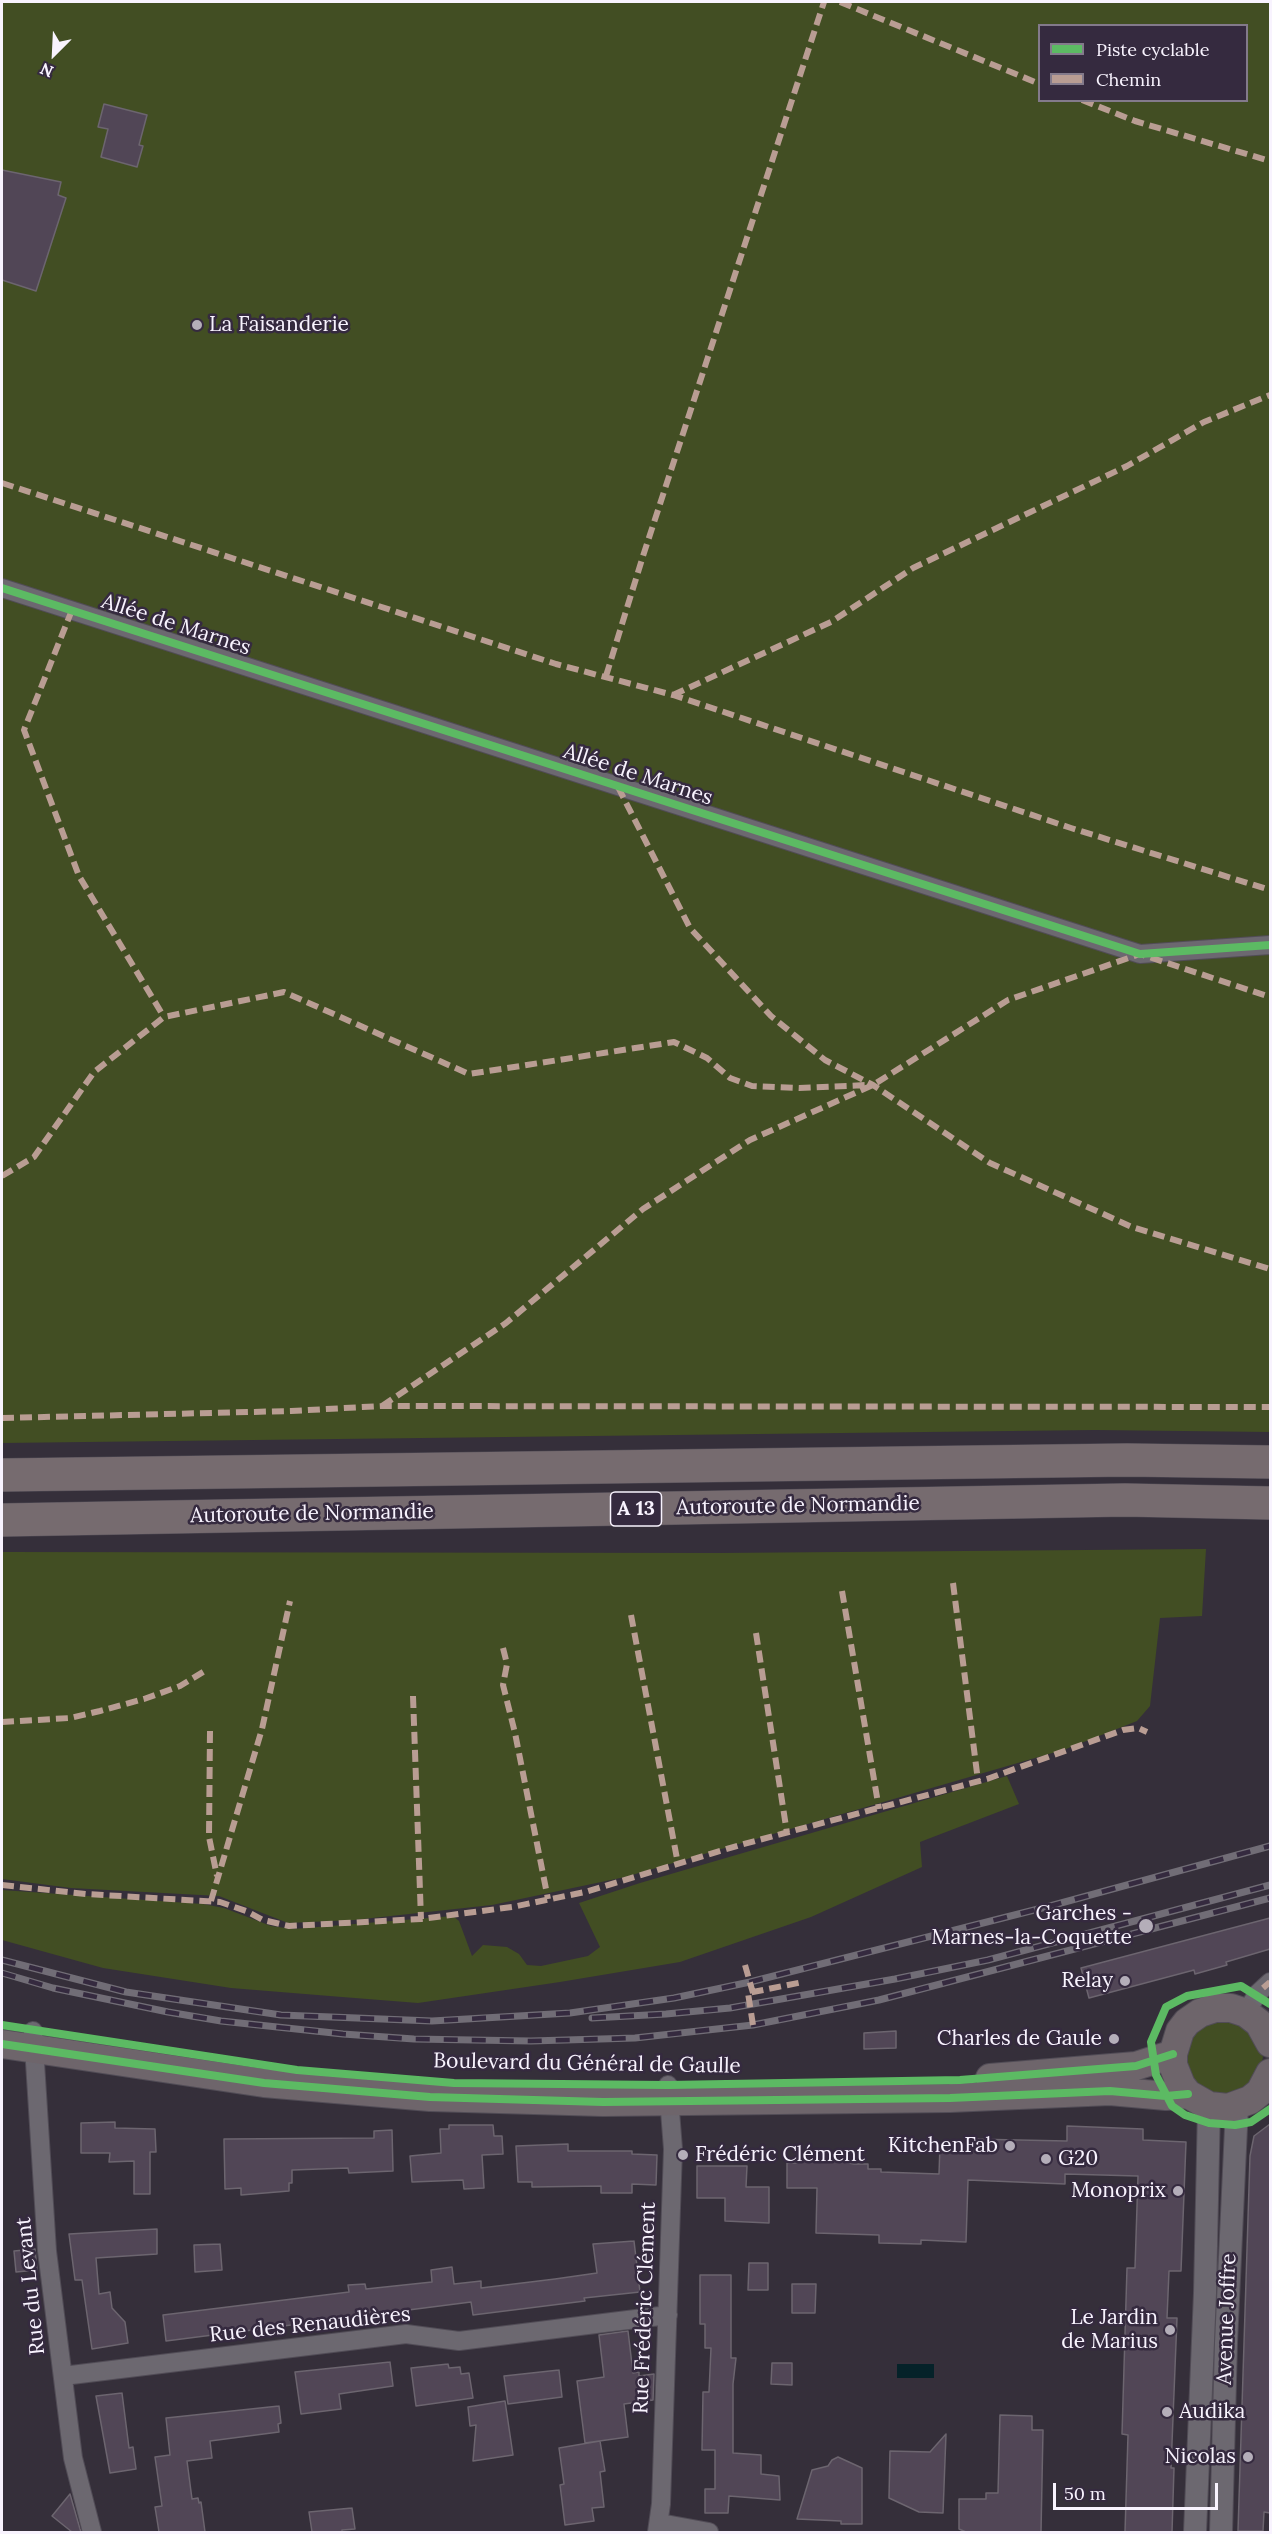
<!DOCTYPE html>
<html>
<head>
<meta charset="utf-8">
<style>
	body { margin:0 }
	#map { position:relative; width:1272px; height:2534px; overflow:hidden; background:#352f3a; font-family:Lora,serif }
	canvas { display:block }
	.frame { position:absolute; inset:0; border:3px solid #f8f3fe; pointer-events:none }
	.legend { position:absolute; left:1038px; top:24px; width:210px; height:78px; box-sizing:border-box; background:#352a3f; border:2px solid #837a8b; margin:0; padding:8px 10px; list-style:none; font-size:18px; color:#f8f3fe }
	.legend li { display:flex; align-items:center; gap:12px; height:30px }
	.legend b { width:30px; border:2px solid #837a8b }
	.north { position:absolute; left:24px; top:24px; width:60px; height:60px; -webkit-text-stroke:4px #352a3f; paint-order:stroke; rotate:204deg; font-size:16px; font-weight:700; line-height:24px; text-align:center; color:#f8f3fe }
	.north::after { content:''; display:block; margin:auto; width:21px; height:27px; background:#f8f3fe; clip-path:polygon(50% 0,100% 100%,50% 72%,0 100%) }
	.scale { position:absolute; left:1053px; top:2483px; width:165px; height:27px; box-sizing:border-box; border:3px solid #f8f3fe; border-top:0; padding-left:8px; font-size:18px; line-height:21px; white-space:nowrap; color:#f8f3fe; -webkit-text-stroke:4px #352a3f; paint-order:stroke }
</style>
</head>
<body>
<div id="map">
<canvas width="1272" height="2534"></canvas>
<div class="frame"></div>
<ul class="legend">
<li><b style="height:8px;background:#5cba63"></b>Piste cyclable</li>
<li><b style="height:8px;background:#b99d93"></b>Chemin</li>
</ul>
<div class="north">N</div>
<div class="scale">50 m</div>
</div>
<script>
const context = document.querySelector('canvas').getContext('2d');
context.lineJoin = 'round';
function fill(path, color) { context.fillStyle = color; context.fill(path, 'evenodd'); }
const toPath = rows => new Path2D(rows.map(r => 'M' + r).join(''));
function trace(path, color, width, dash) { context.strokeStyle = color; context.lineWidth = width; context.lineCap = dash ? 'butt' : 'round'; context.setLineDash(dash || []); context.stroke(path); }
function write(font, color, halo, rows, align = 'center') {
  context.font = font + ' Lora,serif'; context.lineWidth = 5; context.setLineDash([]); context.textBaseline = 'middle'; context.strokeStyle = halo; context.fillStyle = color; for (const [text, x, y, turn = 0] of rows) {
    context.save(); context.translate(x, y); context.rotate((+turn || 0) * Math.PI / 180); context.textAlign = isNaN(turn) ? turn : align; if (halo) context.strokeText(text, 0, 0); context.fillText(text, 0, 0); context.restore();
  }
}
fill(toPath([
	[2,2,1270,2,1270,1432,1095,1430,2,1443],
	[1040,26,1246,26,1246,100,1040,100],
	[1206,1549,1202,1616,1160,1618,1150,1706,1137,1721,1066,1749,625,1877,492,1905,354,1920,288,1923,219,1896,71,1888,2,1879,2,1552,719,1553],
	[1007,1776,1019,1804,920,1842,922,1867,811,1917,680,1962,560,1982,418,2003,342,1997,231,1988,103,1968,2,1940,2,1890,203,1904,224,1908,271,1926,293,1929,453,1916,459,1921,472,1956,483,1945,507,1947,519,1954,527,1965,541,1966,588,1956,600,1947,579,1903,640,1883],
	[1233,2019,1261,2044,1263,2056,1261,2069,1255,2081,1233,2095,1206,2093,1188,2074,1185,2049,1189,2037,1208,2020]
]), '#424e23');
fill(toPath([
	[897,2364,934,2364,934,2378,897,2378]
]), '#052229');
const building = toPath([
	[104,104,147,115,139,145,143,146,137,167,101,157,108,129,98,127,104,104],
	[2,170,61,182,58,195,66,198,36,291,2,280,2,170],
	[1270,1918,1270,1949,1226,1962,1227,1965,1195,1974,1194,1970,1089,1998,1081,1968,1270,1918],
	[896,2031,896,2048,864,2049,864,2033,896,2031],
	[115,2122,115,2128,155,2129,156,2152,150,2152,150,2194,134,2194,134,2161,109,2162,110,2153,81,2153,81,2123,115,2122],
	[1270,2124,1270,2513,1264,2512,1263,2531,1238,2531,1250,2156,1254,2136,1270,2124],
	[449,2125,493,2125,494,2136,502,2136,503,2154,482,2155,484,2188,464,2189,463,2180,412,2182,410,2156,441,2153,440,2129,449,2129,449,2125],
	[1067,2126,1143,2129,1143,2140,1186,2142,1181,2271,1169,2271,1167,2318,1177,2318,1171,2468,1174,2468,1172,2532,1125,2532,1128,2435,1122,2434,1127,2268,1135,2268,1138,2176,1065,2174,1065,2184,968,2180,966,2242,921,2240,921,2244,879,2243,879,2235,816,2233,817,2188,787,2188,787,2163,797,2163,797,2160,843,2160,843,2162,854,2164,868,2164,868,2169,881,2169,881,2172,939,2174,940,2145,969,2146,970,2139,1067,2141,1067,2126],
	[392,2130,393,2171,349,2173,348,2168,292,2170,292,2183,289,2183,289,2191,241,2195,241,2188,225,2189,224,2139,374,2138,374,2131,392,2130],
	[568,2144,568,2151,632,2151,632,2154,657,2155,656,2185,632,2184,632,2193,601,2193,601,2186,532,2187,532,2182,518,2182,516,2146,568,2144],
	[697,2166,747,2166,746,2187,769,2187,769,2223,725,2221,725,2198,697,2198,697,2166],
	[157,2229,157,2254,96,2258,99,2294,110,2292,112,2308,125,2322,128,2343,92,2349,82,2280,75,2280,69,2234,157,2229],
	[634,2241,640,2292,584,2298,585,2301,473,2315,471,2302,166,2341,163,2315,349,2292,348,2285,365,2284,366,2289,432,2282,431,2270,452,2267,454,2284,481,2281,481,2288,555,2279,597,2273,593,2244,634,2241],
	[220,2244,222,2270,195,2272,194,2245,220,2244],
	[35,2249,37,2270,16,2272,14,2251,35,2249],
	[749,2263,768,2263,768,2290,748,2290,749,2263],
	[700,2275,731,2275,731,2358,736,2358,733,2384,733,2453,761,2455,761,2474,779,2476,780,2500,729,2496,728,2513,705,2513,705,2489,715,2489,715,2450,702,2450,703,2392,709,2392,711,2348,705,2348,705,2324,700,2324,700,2275],
	[792,2284,816,2284,815,2313,792,2313,792,2284],
	[628,2331,633,2373,639,2372,639,2376,654,2374,653,2400,624,2404,628,2437,585,2443,577,2381,604,2377,599,2335,628,2331],
	[390,2362,393,2386,339,2394,341,2409,301,2414,295,2372,390,2362],
	[772,2363,792,2363,792,2385,771,2384,772,2363],
	[448,2364,449,2368,460,2367,461,2374,469,2373,473,2398,416,2406,411,2368,448,2364],
	[559,2370,562,2397,508,2404,504,2376,559,2370],
	[122,2393,129,2448,133,2447,136,2469,110,2473,96,2396,122,2393],
	[505,2401,513,2455,473,2461,476,2425,470,2426,468,2407,505,2401],
	[279,2406,281,2423,278,2424,279,2432,210,2441,212,2458,187,2461,192,2499,198,2498,199,2503,201,2502,205,2532,159,2532,155,2507,162,2506,155,2457,170,2455,166,2418,279,2406],
	[1000,2415,1032,2416,1032,2430,1043,2430,1041,2532,966,2532,959,2529,959,2499,986,2499,986,2493,998,2493,1000,2415],
	[946,2434,943,2513,919,2512,889,2498,890,2451,930,2452,946,2434],
	[600,2441,605,2471,600,2472,604,2507,592,2508,594,2521,565,2525,560,2485,564,2484,559,2448,600,2441],
	[838,2457,862,2468,862,2524,841,2524,841,2521,797,2519,812,2470,828,2466,832,2460,838,2457],
	[70,2494,80,2529,81,2532,72,2532,52,2516,70,2494],
	[352,2508,355,2529,342,2530,342,2532,312,2532,309,2512,352,2508]
]);
fill(building, '#514656');
trace(building, '#6c656f', 1.5);
const minor = toPath([
	[2,588,1140,954,1270,945],
	[1246,2013,1257,1994,1270,1982],
	[33,2031,47,2251,73,2458,92,2532],
	[63,2376,406,2334,459,2341,668,2315],
	[660,2523,709,2532],
	[657,2532,661,2504,673,2149,668,2085]
]);
const tertiary = toPath([
	[1195,2532,1205,2293,1209,2106],
	[1221,2532,1226,2343,1237,2106]
]);
const primary = toPath([
	[1270,2043,1259,2023,1246,2013,1231,2008,1215,2008,1200,2013,1187,2022,1180,2031,1173,2054,1173,2065,1181,2085,1188,2094,1209,2106,1228,2108,1250,2100,1260,2092,1270,2073],
	[2,2044,264,2083,430,2097,603,2102,950,2098,1110,2091,1166,2096,1188,2094],
	[990,2078,1136,2066,1173,2054]
]);
const motorway = toPath([
	[2,1475,1127,1460,1270,1462],
	[2,1520,1125,1500,1270,1503]
]);
trace(minor, '#514c56', 20);
trace(tertiary, '#514c56', 24);
trace(primary, '#514c56', 30);
trace(motorway, '#514c56', 34);
trace(minor, '#6c6870', 18);
trace(tertiary, '#6c6870', 22);
trace(primary, '#6e656b', 28);
trace(motorway, '#766b6f', 33);
const rail = toPath([
	[2,1960,126,1992,281,2015,432,2021,570,2013,674,1998,750,1982,1050,1906,1270,1846],
	[2,1973,53,1988,168,2012,221,2021,343,2034,414,2039,531,2041,635,2038,753,2025,879,2000,1270,1898],
	[592,2018,666,2014,730,2008,895,1979,988,1960,1270,1885]
]);
trace(rail, '#716d76', 7);
trace(rail, '#352a3f', 4.5, [14]);
trace(toPath([
	[840,2,1040,84],
	[1082,100,1135,121,1270,161],
	[2,483,556,664,673,695,1071,828,1270,890],
	[72,610,24,730,79,876,164,1017],
	[606,676,643,556,824,2],
	[673,695,831,622,913,568,1127,466,1204,422,1270,395],
	[618,787,690,928,771,1016,825,1060,873,1085,990,1163,1132,1227,1270,1269],
	[2,1176,34,1157,94,1072,164,1017,284,992,469,1074,674,1042,707,1058,730,1078,752,1086,799,1088,867,1085],
	[382,1406,506,1323,643,1209,750,1140,873,1085,1008,1000,1140,954,1270,997],
	[2,1418,291,1411,382,1406,1270,1407],
	[953,1583,978,1781],
	[842,1591,879,1809],
	[631,1615,678,1864],
	[756,1633,787,1833],
	[503,1648,507,1664,503,1685,515,1733,548,1899],
	[413,1696,421,1919],
	[2,1722,70,1718,100,1711,144,1699,180,1686,208,1669],
	[210,1731,209,1837,217,1876],
	[2,1885,86,1894,220,1902,246,1911,263,1920,289,1926,421,1919,512,1907,585,1892,740,1845,987,1779,1123,1730,1138,1728,1147,1732],
	[211,1901,262,1729,290,1601],
	[745,1965,753,1993],
	[1263,1988,1270,1982],
	[753,2025,748,1993,803,1982]
]), '#b99d93', 6, [12, 6]);
trace(toPath([
	[2,588,1140,954,1270,945],
	[1270,2004,1241,1986,1187,1996,1166,2007,1151,2042,1156,2075,1172,2106,1185,2115,1209,2123,1235,2125,1251,2122,1270,2109],
	[2,2025,297,2070,454,2083,668,2085,960,2080,1136,2066,1173,2054],
	[2,2044,264,2083,430,2097,603,2102,950,2098,1110,2091,1166,2096,1188,2094]
]), '#5cba63', 8);
for (const [x, y, r, color] of [
	[197,325,6,"#b4aeb9"],
	[1146,1926,8,"#b4aeb9"],
	[1125,1981,6,"#b4aeb9"],
	[1114,2039,6,"#b4aeb9"],
	[1010,2146,6,"#b4aeb9"],
	[683,2155,6,"#b4aeb9"],
	[1046,2159,6,"#b4aeb9"],
	[1178,2191,6,"#b4aeb9"],
	[1170,2330,6,"#b4aeb9"],
	[1167,2412,6,"#b4aeb9"],
	[1248,2457,6,"#b4aeb9"]
]) { const dot = new Path2D(); dot.arc(x, y, r, 0, 2 * Math.PI); context.fillStyle = color; context.fill(dot); trace(dot, '#352a3f', 2); }
for (const [x, y, w] of [
	[636,1509,51]
]) { const box = new Path2D(); box.roundRect(x - w / 2, y - 17, w, 34, 4.5); context.fillStyle = '#352a3f'; context.fill(box); trace(box, '#f8f3fe', 1.5); }
write('bold 20px', '#f8f3fe', null, [
	["A 13",636,1509]
]);
write('21px', '#f8f3fe', '#352a3f', [
	["La Faisanderie",209,325,"left"],
	["Garches -",1132,1914],
	["Marnes-la-Coquette",1132,1938],
	["Relay",1113,1981],
	["Charles de Gaule",1102,2039],
	["KitchenFab",998,2146],
	["Frédéric Clément",695,2155,"left"],
	["G20",1058,2159,"left"],
	["Monoprix",1166,2191],
	["Le Jardin",1158,2318],
	["de Marius",1158,2342],
	["Audika",1179,2412,"left"],
	["Nicolas",1236,2457]
], 'right');
write('21px', '#f8f3fe', '#352a3f', [
	["Allée de Marnes",176,625,18],
	["Allée de Marnes",638,775,18],
	["Autoroute de Normandie",798,1506,-1],
	["Autoroute de Normandie",312,1514,-1],
	["Boulevard du Général de Gaulle",587,2064,1],
	["Rue du Levant",31,2286,-96],
	["Rue Frédéric Clément",645,2308,-88],
	["Avenue Joffre",1227,2319,-88],
	["Rue des Renaudières",310,2325,-6]
]);
</script>
</body>
</html>
